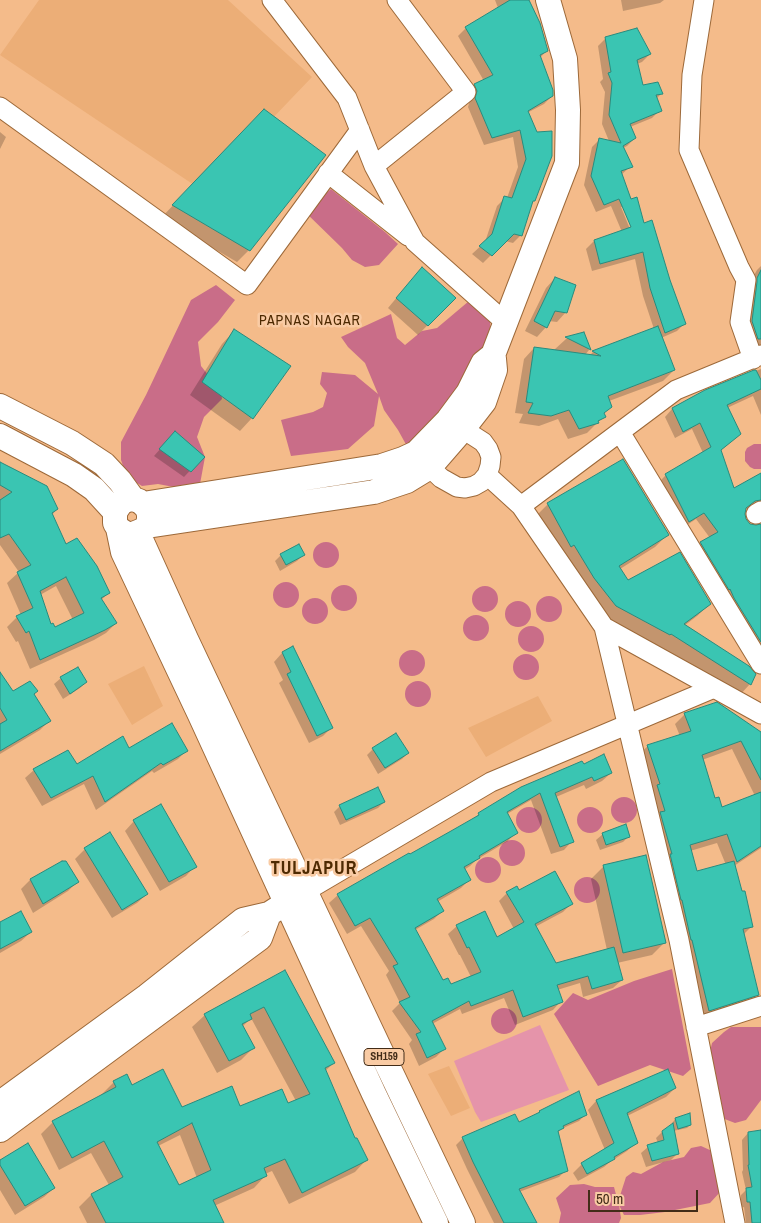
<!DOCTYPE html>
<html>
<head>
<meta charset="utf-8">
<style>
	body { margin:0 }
	#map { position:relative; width:761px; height:1223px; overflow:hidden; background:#f4bb8a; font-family:"Archivo Narrow",sans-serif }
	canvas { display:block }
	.scale { position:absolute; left:588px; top:1190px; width:110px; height:22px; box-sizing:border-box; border:2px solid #422c18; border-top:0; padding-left:6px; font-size:15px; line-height:18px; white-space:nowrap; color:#422c18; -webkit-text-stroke:4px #f9cba4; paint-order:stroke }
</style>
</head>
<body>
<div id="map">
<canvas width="761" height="1223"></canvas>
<div class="scale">50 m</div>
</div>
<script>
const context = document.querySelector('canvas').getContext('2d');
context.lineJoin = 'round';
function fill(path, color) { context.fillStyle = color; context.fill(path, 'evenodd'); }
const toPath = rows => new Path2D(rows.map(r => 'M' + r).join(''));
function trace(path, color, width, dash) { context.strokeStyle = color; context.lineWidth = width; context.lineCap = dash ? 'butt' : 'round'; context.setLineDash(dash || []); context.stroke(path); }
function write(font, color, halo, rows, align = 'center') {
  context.font = font + ' "Archivo Narrow",sans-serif'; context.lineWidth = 5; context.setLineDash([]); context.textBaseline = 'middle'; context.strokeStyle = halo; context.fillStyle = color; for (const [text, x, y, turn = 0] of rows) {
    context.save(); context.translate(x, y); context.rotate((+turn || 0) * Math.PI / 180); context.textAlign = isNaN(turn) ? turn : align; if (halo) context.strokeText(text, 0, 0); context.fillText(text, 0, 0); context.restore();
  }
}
fill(toPath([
	[39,0,228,0,312,77,203,191,0,55],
	[144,666,163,706,132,725,108,684],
	[538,696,552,721,486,757,468,728],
	[449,1066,470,1108,451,1116,428,1074]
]), '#ecae77');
fill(toPath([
	[540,1025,569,1090,481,1122,475,1112,454,1061]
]), '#e594aa');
fill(toPath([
	[331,189,385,232,398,244,379,265,365,267,352,260,342,248,302,209,318,200],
	[216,285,235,300,218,322,198,342,201,366,221,391,222,399,204,417,197,437,205,457,200,484,179,488,158,484,142,486,127,477,121,460,121,442,146,395,191,300],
	[469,301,489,314,493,346,458,391,408,448,398,430,384,410,379,396,374,426,348,449,291,456,281,420,313,412,323,407,327,393,320,384,322,372,355,375,378,394,365,363,348,347,341,337,391,314,397,338,405,345,422,331,437,328],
	[754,444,761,444,761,469,754,469,750,467,745,461,745,452,747,448],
	'313 555a13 13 0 1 1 26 0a13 13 0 1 1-26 0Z',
	'273 595a13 13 0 1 1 26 0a13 13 0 1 1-26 0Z',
	'331 598a13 13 0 1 1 26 0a13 13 0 1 1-26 0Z',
	'472 599a13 13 0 1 1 26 0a13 13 0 1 1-26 0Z',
	'536 609a13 13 0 1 1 26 0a13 13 0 1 1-26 0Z',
	'302 611a13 13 0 1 1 26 0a13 13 0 1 1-26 0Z',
	'505 614a13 13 0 1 1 26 0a13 13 0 1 1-26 0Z',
	'463 628a13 13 0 1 1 26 0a13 13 0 1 1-26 0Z',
	'518 639a13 13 0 1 1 26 0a13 13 0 1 1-26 0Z',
	'399 663a13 13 0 1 1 26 0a13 13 0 1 1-26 0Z',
	'513 667a13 13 0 1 1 26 0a13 13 0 1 1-26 0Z',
	'405 694a13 13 0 1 1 26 0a13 13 0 1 1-26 0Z',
	'611 810a13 13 0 1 1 26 0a13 13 0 1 1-26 0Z',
	'516 820a13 13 0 1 1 26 0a13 13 0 1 1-26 0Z',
	'577 820a13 13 0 1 1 26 0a13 13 0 1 1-26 0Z',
	'499 853a13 13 0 1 1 26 0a13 13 0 1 1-26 0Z',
	'475 870a13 13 0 1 1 26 0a13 13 0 1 1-26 0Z',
	'574 890a13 13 0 1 1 26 0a13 13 0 1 1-26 0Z',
	[672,969,691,1069,683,1076,650,1065,598,1086,554,1014,573,993,588,1000,634,981],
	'491 1021a13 13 0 1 1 26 0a13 13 0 1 1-26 0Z',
	[731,1027,761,1027,761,1100,746,1120,735,1123,722,1118,717,1091,716,1077,708,1061,712,1043,724,1032],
	[701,1146,712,1151,721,1191,710,1203,665,1212,640,1215,624,1215,619,1205,621,1218,619,1223,559,1223,561,1213,556,1198,570,1185,584,1184,595,1187,614,1187,618,1202,626,1177,633,1172,641,1174,663,1162,684,1157,691,1148]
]), '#c96d88');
fill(toPath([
	[495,0,527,0,547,50,540,58,552,96,544,104,527,113,534,200,531,204,521,235,513,243,505,241,483,263,472,254,485,242,497,206,505,198,507,198,518,167,513,137,484,145,468,107,470,100,467,93,475,85,484,81,458,36,466,28,498,8],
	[621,0,664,0,660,3,623,11],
	[606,38,650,54,642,62,637,64,642,86,661,94,656,99,660,110,652,118,630,127,635,138,627,146,623,148,631,166,621,175,630,201,643,224,669,280,685,323,677,331,661,338,674,370,663,381,609,401,611,406,603,414,604,416,587,433,568,439,558,419,539,426,519,423,523,414,515,413,524,359,534,348,554,350,566,339,583,333,589,350,585,355,590,355,593,352,654,329,643,296,635,259,592,271,586,249,594,241,622,232,611,206,596,212,584,185,592,147,600,139,609,141,602,124,605,92,600,82,603,79,598,46],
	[621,207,624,207,634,233,632,234],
	[251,123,249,250,237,262,161,218],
	[0,132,6,137,0,149],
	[761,266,761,349,753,353,745,291,757,270],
	[413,278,454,298,418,335,388,308],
	[555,278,566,312,557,322,549,321,546,327,537,337,525,331,546,288],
	[234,331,252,418,240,431,190,395,222,344],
	[761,369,761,415,753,396,727,408,740,434,720,451,733,490,761,475,761,510,753,507,747,508,745,510,744,515,746,521,750,525,756,526,761,525,761,657,693,550,701,543,710,538,696,519,681,529,658,483,666,475,703,453,692,429,675,438,665,417,672,409,705,391],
	[169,439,203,457,184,477,154,456],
	[0,463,57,509,52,515,65,546,109,593,101,600,116,623,106,633,94,640,30,669,18,641,16,642,7,627,17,617,21,615,7,583,19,572,0,545],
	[56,586,73,620,55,628,50,626,40,595],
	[548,504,668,534,655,547,620,569,627,582,710,604,697,616,684,626,750,684,738,697,603,619,535,517],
	[281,555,303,555,297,561,280,571,275,561],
	[293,648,331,728,323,736,309,743,279,683,283,680,274,662,282,653],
	[77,669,86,682,80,688,63,699,54,684,61,678],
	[0,674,13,693,37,691,33,695,49,721,40,730,0,754],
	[685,714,761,734,761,848,734,866,751,927,743,935,757,995,748,1004,700,1020,638,755,648,746,680,736,675,724],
	[732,749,755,796,721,808,714,800,702,760],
	[717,843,726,865,696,873,690,851],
	[129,749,186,751,178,759,154,773,152,771,96,810,84,784,42,806,25,778,34,770,76,765],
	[373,749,408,753,402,759,378,774,367,755],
	[583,765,611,773,602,781,586,789,584,785,556,797,572,841,564,850,551,854,531,800,507,814,516,832,508,841,476,860,470,866,464,870,469,880,461,888,437,902,442,911,434,919,415,930,443,982,450,985,471,977,460,955,459,955,448,934,457,926,497,939,514,929,499,901,507,893,518,892,571,904,563,912,535,927,556,964,607,950,591,879,604,866,665,942,652,955,617,963,622,980,613,988,583,997,580,983,557,990,561,1001,553,1010,515,1025,504,998,462,1014,460,1009,432,1024,444,1049,436,1057,419,1066,409,1044,412,1040,392,1011,400,1003,386,975,389,971,361,926,347,934,329,903,338,895,410,856,472,820,479,814],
	[384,802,378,808,340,825,334,812,340,806],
	[134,821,195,866,186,876,160,891,125,831],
	[603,834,629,836,623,842,600,850,596,840],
	[85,849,147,894,137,903,112,918,75,859],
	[65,861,77,882,68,891,33,913,21,889,30,880],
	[0,923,31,932,21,941,0,953],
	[285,972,334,1063,325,1071,355,1140,367,1159,355,1172,289,1204,272,1171,265,1174,266,1175,254,1188,214,1206,222,1223,87,1223,79,1207,91,1195,109,1185,91,1153,59,1170,41,1134,53,1122,102,1096,101,1095,114,1082,126,1076,131,1087,182,1109,240,1108,288,1105,296,1101,251,1018,242,1027,253,1048,241,1060,217,1073,192,1027,205,1015],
	[180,1135,197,1178,178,1186,158,1146],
	[675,1088,666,1097,627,1116,636,1142,627,1151,610,1162,604,1167,578,1181,573,1173,582,1164,605,1150,588,1110,596,1101],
	[578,1093,586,1114,579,1121,561,1129,557,1133,566,1170,559,1177,519,1192,533,1218,534,1218,536,1223,494,1223,467,1169,456,1145,463,1138,518,1124,535,1116,539,1112],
	[675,1119,690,1125,687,1128,673,1131,677,1154,671,1160,646,1167,641,1153,648,1147,658,1143,656,1138,662,1132,673,1124,673,1122],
	[761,1131,761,1223,746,1223,744,1207,741,1208,741,1195,746,1190,742,1172,743,1170,742,1140,748,1133],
	[0,1161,54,1188,44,1197,15,1215,0,1190]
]), '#0003');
const building = toPath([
	[510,0,529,0,540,23,548,51,540,55,553,90,553,96,528,111,537,132,552,131,552,156,535,201,533,201,522,236,514,234,492,256,479,246,492,234,504,196,512,198,526,159,520,130,492,138,475,98,477,91,474,84,493,75,465,27,510,0],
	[637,28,651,54,637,60,643,85,658,82,663,94,656,95,662,111,630,124,636,138,623,146,633,167,621,171,631,199,637,197,644,223,652,220,670,280,686,324,665,333,650,288,643,252,600,264,594,240,631,227,619,199,604,205,591,176,599,138,621,143,609,115,612,83,608,73,611,72,605,37,637,28],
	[264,109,326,155,250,251,172,205,264,109],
	[422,267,456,298,428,326,396,298,422,267],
	[761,270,761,339,758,339,752,321,757,282,757,278,761,270],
	[555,277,576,285,567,313,555,311,547,328,534,321,555,277],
	[658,326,675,370,608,396,612,407,604,413,606,417,598,421,599,423,579,429,569,410,551,416,528,413,533,403,526,402,534,347,601,356,592,351,658,326],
	[234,329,291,366,253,419,202,382,234,329],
	[584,332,591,350,565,337,584,332],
	[754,370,756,370,761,380,761,389,727,405,741,434,721,450,734,488,761,473,761,500,755,501,750,505,746,508,745,514,746,519,750,524,756,525,761,524,761,642,734,598,730,589,729,590,700,542,718,532,704,513,689,522,665,474,711,447,700,423,683,432,672,408,705,390,754,370],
	[175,431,205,457,191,472,159,449,175,431],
	[623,459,669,535,619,566,628,580,680,552,711,604,684,624,749,666,756,674,751,685,671,634,670,635,616,606,594,578,574,545,571,547,547,503,623,459],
	[0,462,47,486,58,509,52,513,66,544,77,538,97,566,110,593,101,598,117,623,105,630,40,660,29,631,26,633,16,616,33,608,17,572,31,565,9,534,0,538,0,500,12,492,0,485,0,462],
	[66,577,84,613,55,627,53,623,51,624,40,591,66,577],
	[299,544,305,555,286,565,280,554,299,544],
	[293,646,333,728,317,736,287,674,291,672,282,652,293,646],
	[78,667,87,682,70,694,60,677,78,667],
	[0,672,13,691,30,681,38,691,34,694,51,721,0,751,0,724,7,720,0,708,0,672],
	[717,702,761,732,761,780,741,741,702,755,715,798,719,797,722,807,761,792,761,846,737,862,727,834,690,845,697,871,734,861,742,891,745,891,753,927,743,929,759,995,709,1011,692,940,691,940,682,900,681,900,670,854,672,854,660,812,665,811,657,785,660,784,647,745,691,731,684,713,717,702],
	[172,723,188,751,163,765,161,763,105,802,93,776,51,798,33,769,68,750,77,764,123,736,129,748,172,723],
	[396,733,409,753,385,768,372,748,396,733],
	[604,754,612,773,594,781,592,777,555,793,574,842,560,847,540,793,507,812,518,833,479,856,480,858,464,867,471,880,437,899,444,911,415,928,443,980,448,978,451,984,481,972,469,947,467,948,456,925,485,911,497,937,524,922,506,892,517,886,519,890,555,871,573,904,535,924,556,963,614,947,623,980,592,989,588,976,557,985,563,1002,523,1017,513,990,471,1006,469,1001,432,1021,446,1049,427,1058,416,1034,421,1032,399,1002,410,997,393,966,398,964,370,918,355,926,337,894,409,853,410,854,451,831,479,815,478,813,521,787,582,761,584,764,604,754],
	[378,787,385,802,346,820,339,805,378,787],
	[161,804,197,867,169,882,133,820,161,804],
	[626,824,630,837,606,845,602,833,626,824],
	[110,832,148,894,122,910,84,848,110,832],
	[646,855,666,943,623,953,603,865,646,855],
	[62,861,66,861,79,882,43,904,30,879,62,861],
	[21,911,32,932,0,949,0,922,21,911],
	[285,970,335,1063,325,1068,355,1138,357,1138,368,1160,302,1193,285,1159,264,1168,267,1176,213,1200,224,1223,106,1223,91,1194,123,1177,104,1141,72,1158,52,1121,116,1087,113,1081,127,1074,132,1085,163,1069,182,1107,232,1086,240,1106,282,1089,288,1103,310,1094,264,1007,250,1014,252,1019,242,1024,255,1048,229,1061,204,1014,285,970],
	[192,1123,211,1170,179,1185,157,1142,192,1123],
	[668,1069,676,1088,627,1113,638,1143,614,1157,615,1159,587,1174,581,1163,614,1143,596,1100,668,1069],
	[579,1091,587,1115,563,1126,564,1128,558,1131,568,1171,519,1189,537,1223,504,1223,473,1162,462,1137,515,1114,519,1122,540,1112,539,1111,579,1091],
	[690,1113,691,1125,678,1129,675,1118,690,1113],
	[673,1123,679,1154,652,1161,647,1145,664,1140,662,1131,673,1123],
	[761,1130,761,1223,752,1223,750,1202,747,1202,746,1188,752,1187,748,1165,749,1165,748,1132,761,1130],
	[28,1143,55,1188,25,1206,0,1165,0,1160,28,1143]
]);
fill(building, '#3ac5b2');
trace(building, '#288b7e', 1);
const minor = toPath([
	[272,0,347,98,374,166,415,242,505,322],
	[704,0,692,75,689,150,739,267,746,280,740,322,753,359],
	[0,107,247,285,360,130],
	[374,166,466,92,397,0],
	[328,173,408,236],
	[620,432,761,664],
	[420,458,441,478,457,487,465,488,474,486,481,482,487,475,490,466,491,457,488,449,483,442,452,422],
	[487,475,521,506,604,627,679,940,735,1223],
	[521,506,676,390,761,355],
	[756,514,761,511],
	[604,627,761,714],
	[306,891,491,782,714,688],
	[696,1027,761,1006]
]);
const major = toPath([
	[0,406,72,443,104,464,120,481,133,499],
	[0,436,74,475,94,489,115,512],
	[143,504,382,466,403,459,416,453,448,420,468,393,483,363,493,355,567,163,568,110,565,59,548,0],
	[147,526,374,492,407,481,430,467,463,429,484,402,495,370,494,359],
	[118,528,122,531,127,534,133,534,143,530,147,526,149,520,149,514,147,508,143,504,139,501,133,499,127,500,121,503,115,512,115,523,118,528,123,552,200,715,374,1094,436,1223],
	[138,533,186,639,385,1060,463,1223],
	[0,1103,147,996,243,920,269,914,300,894],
	[0,1130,260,938,269,914]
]);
trace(minor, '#9d6939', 21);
trace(major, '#9d6939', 26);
trace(minor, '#fff', 19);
trace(major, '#fff', 24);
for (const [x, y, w] of [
	[384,1057,40]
]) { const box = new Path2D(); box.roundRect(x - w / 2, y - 8.5, w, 17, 4); context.fillStyle = '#f9cba4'; context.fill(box); trace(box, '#422c18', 1); }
write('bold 11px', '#422c18', null, [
	["SH159",384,1057]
]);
context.letterSpacing = '1px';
write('14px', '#4e2a02', '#f9cba4', [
	["PAPNAS NAGAR",310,321]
]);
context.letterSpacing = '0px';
context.letterSpacing = '1px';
write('bold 18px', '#4e2a02', '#f9cba4', [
	["TULJAPUR",314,869]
]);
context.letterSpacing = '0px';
</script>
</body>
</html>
